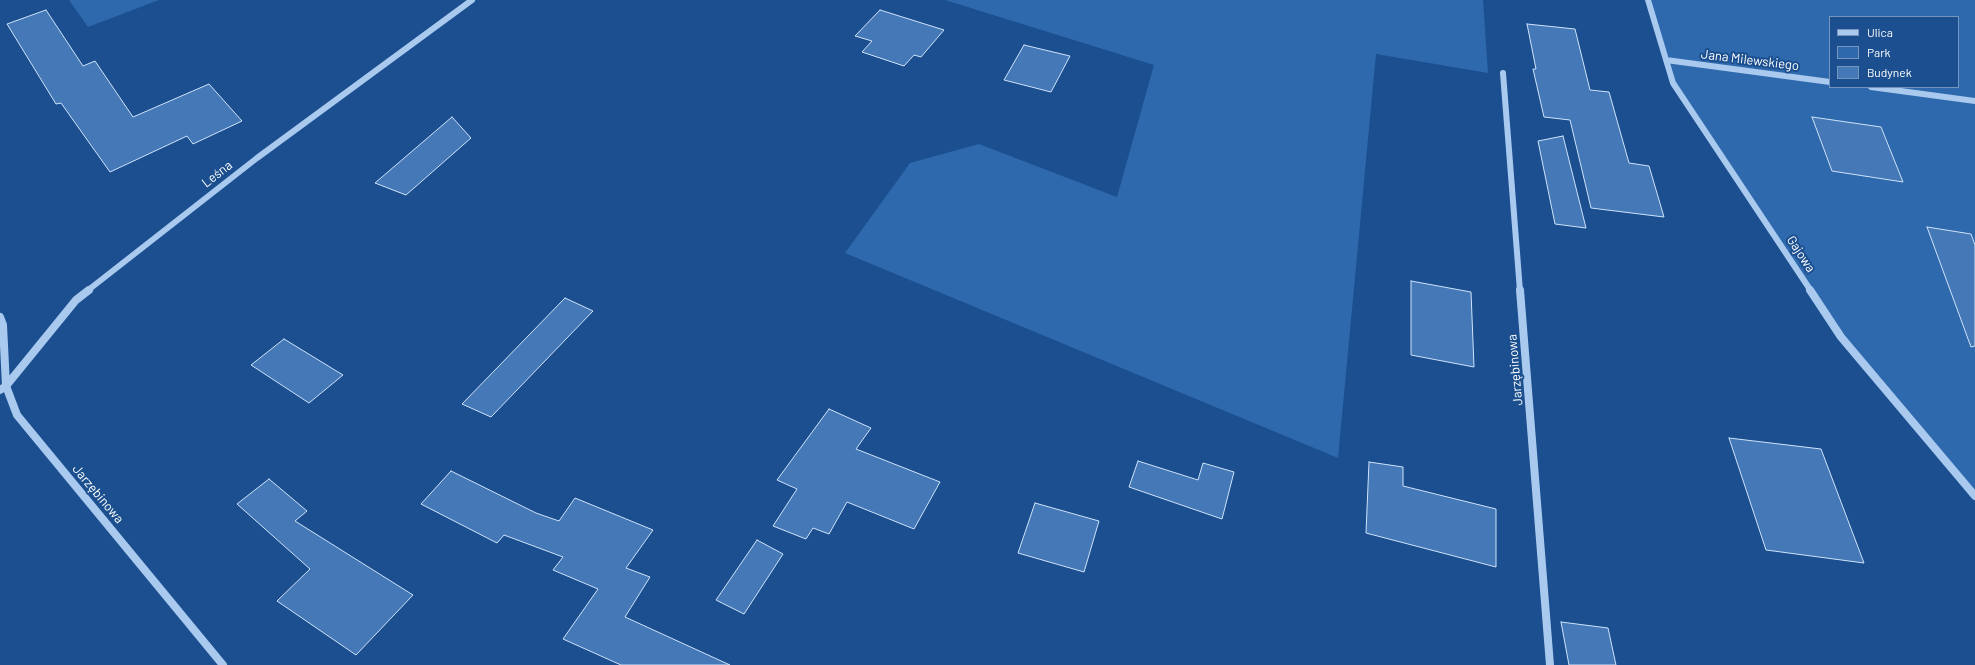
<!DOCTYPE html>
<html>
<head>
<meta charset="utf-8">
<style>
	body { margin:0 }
	#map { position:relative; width:1975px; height:665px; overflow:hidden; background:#1b4f8f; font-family:Barlow,sans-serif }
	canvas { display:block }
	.legend { position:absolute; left:1829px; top:16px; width:130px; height:72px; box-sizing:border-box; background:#1b4f8f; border:1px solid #7695bc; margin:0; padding:5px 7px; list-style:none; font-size:12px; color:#fff }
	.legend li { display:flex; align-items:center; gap:8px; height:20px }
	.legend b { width:20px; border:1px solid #7695bc }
</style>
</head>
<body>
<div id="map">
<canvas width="1975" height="665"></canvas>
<ul class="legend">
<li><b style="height:5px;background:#a9c9ee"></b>Ulica</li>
<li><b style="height:11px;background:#2e69ad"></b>Park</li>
<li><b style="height:11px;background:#4478b7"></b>Budynek</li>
</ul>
</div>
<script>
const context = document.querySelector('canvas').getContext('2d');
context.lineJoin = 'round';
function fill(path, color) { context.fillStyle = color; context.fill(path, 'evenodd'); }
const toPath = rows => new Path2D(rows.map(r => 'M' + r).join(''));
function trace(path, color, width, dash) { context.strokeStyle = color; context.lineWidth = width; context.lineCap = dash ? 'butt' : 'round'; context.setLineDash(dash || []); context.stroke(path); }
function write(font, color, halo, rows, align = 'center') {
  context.font = font + ' Barlow,sans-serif'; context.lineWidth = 4; context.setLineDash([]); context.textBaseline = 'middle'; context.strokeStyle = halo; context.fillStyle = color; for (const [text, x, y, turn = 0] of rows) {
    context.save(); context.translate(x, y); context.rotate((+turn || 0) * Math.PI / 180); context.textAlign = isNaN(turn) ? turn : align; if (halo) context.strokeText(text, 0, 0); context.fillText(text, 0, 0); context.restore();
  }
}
fill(toPath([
	[69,0,159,0,88,27],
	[945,0,1483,0,1488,73,1376,54,1338,458,845,253,910,163,979,144,1117,197,1154,65],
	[1648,0,1975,0,1975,496,1841,337,1673,83],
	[1830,17,1958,17,1958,87,1830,87]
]), '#2e69ad');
const building = toPath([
	[46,10,83,66,95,61,133,117,209,84,242,121,193,144,187,136,110,172,61,103,56,104,7,24,46,10],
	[880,10,944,30,921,57,914,55,904,66,862,52,872,41,855,36,880,10],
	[1527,24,1575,29,1590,90,1609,92,1629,163,1649,166,1664,217,1591,208,1570,120,1544,117,1533,69,1536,69,1527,24],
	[1024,45,1070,56,1051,92,1004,80,1024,45],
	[452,117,471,138,406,195,375,183,452,117],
	[1812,117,1881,127,1903,182,1832,171,1812,117],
	[1563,136,1586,228,1555,224,1538,141,1563,136],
	[1927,227,1971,234,1975,245,1975,346,1971,347,1927,227],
	[1411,281,1471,292,1474,367,1411,355,1411,281],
	[565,298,593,311,491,417,462,404,565,298],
	[284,339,343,375,309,403,251,365,284,339],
	[829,409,871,428,856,449,940,482,914,529,847,502,829,534,813,528,806,539,773,526,797,489,777,480,829,409],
	[1729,438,1821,449,1864,563,1766,550,1729,438],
	[1138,461,1198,480,1203,463,1234,472,1222,519,1129,487,1138,461],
	[1369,462,1403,467,1403,486,1496,509,1496,567,1366,533,1369,462],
	[451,471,536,513,559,521,575,498,653,530,626,568,650,577,625,617,730,665,621,665,563,639,598,589,553,570,563,557,504,535,497,543,421,504,451,471],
	[269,479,307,511,295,521,413,595,356,655,277,601,310,569,237,504,269,479],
	[1035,503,1099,521,1084,572,1018,553,1035,503],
	[757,540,783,554,744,614,716,600,757,540],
	[1561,622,1608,628,1616,665,1569,665,1561,622]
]);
fill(building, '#4478b7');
trace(building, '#cfe3fa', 1);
trace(toPath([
	[1648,0,1673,83,1811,291],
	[1666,60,1830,82],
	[1503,73,1520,291],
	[1871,87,1975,101],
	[87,291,257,158,472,0]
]), '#a9c9ee', 6);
trace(toPath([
	[1520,290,1550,665],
	[1810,290,1841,337,1975,496],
	[0,317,3,325,6,386,17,415,223,665],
	[0,390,6,386,76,300,89,290]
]), '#a9c9ee', 8);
write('13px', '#fff', '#1b4f8f', [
	["Jana Milewskiego",1750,60,7],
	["Leśna",217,174,-38],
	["Gajowa",1801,254,57],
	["Jarzębinowa",1515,370,-95],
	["Jarzębinowa",98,494,50]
]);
</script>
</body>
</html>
